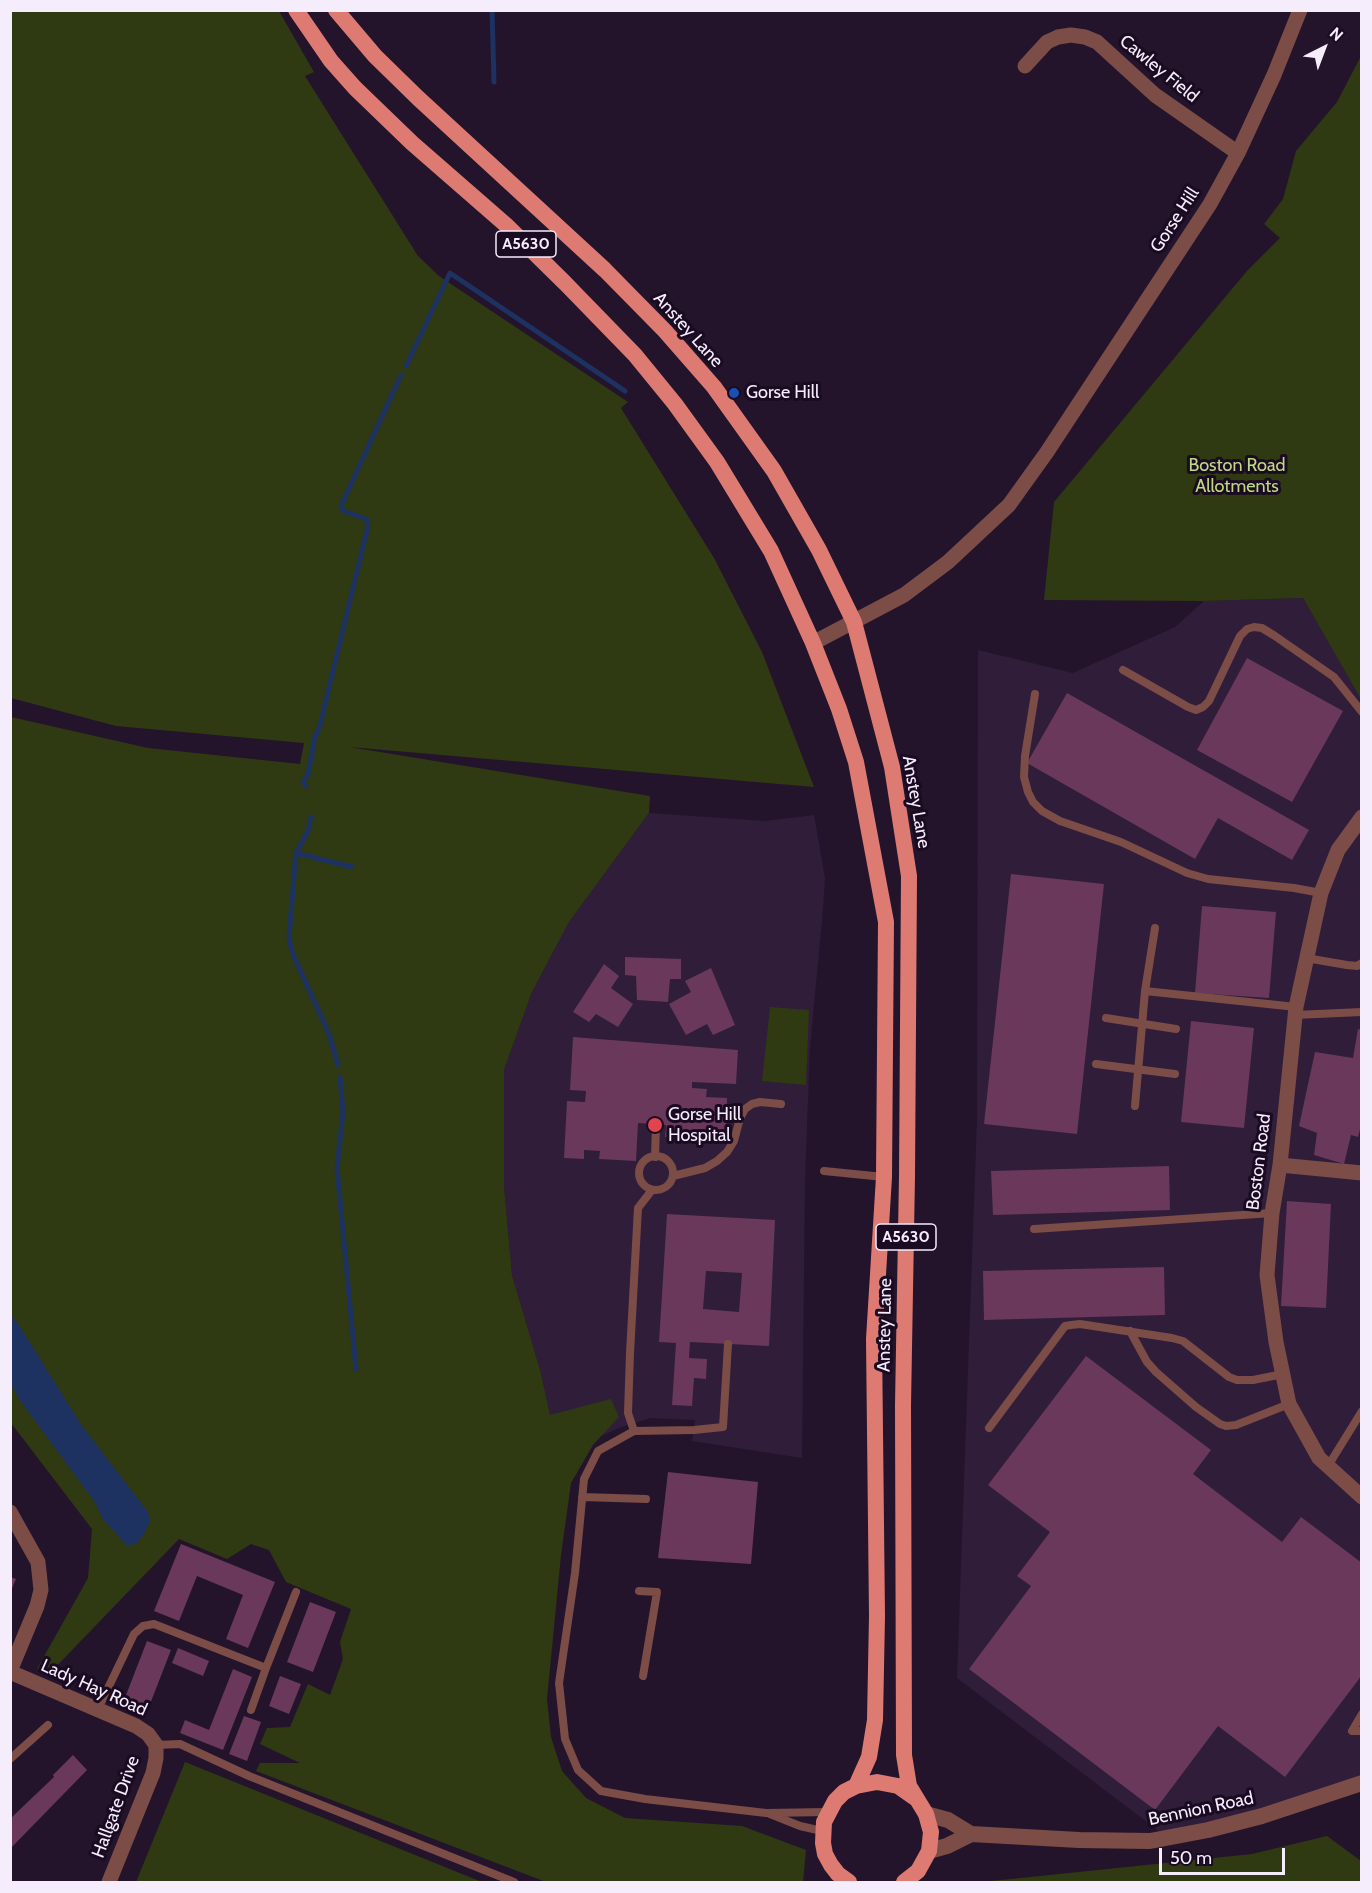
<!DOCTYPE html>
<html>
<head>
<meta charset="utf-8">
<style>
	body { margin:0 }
	#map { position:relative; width:1372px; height:1893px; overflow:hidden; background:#23142c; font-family:Cabin,sans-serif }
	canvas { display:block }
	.frame { position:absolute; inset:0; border:12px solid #f5ecfc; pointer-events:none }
	.north { position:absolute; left:1294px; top:18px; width:60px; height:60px; -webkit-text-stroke:4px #1a0b22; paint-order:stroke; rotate:42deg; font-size:16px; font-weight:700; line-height:24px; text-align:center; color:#f5ecfc }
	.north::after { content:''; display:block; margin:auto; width:21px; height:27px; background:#f5ecfc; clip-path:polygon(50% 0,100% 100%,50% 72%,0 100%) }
	.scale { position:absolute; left:1159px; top:1848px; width:126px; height:27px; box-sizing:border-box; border:3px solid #f5ecfc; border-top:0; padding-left:8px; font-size:18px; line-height:21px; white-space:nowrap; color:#f5ecfc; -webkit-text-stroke:4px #1a0b22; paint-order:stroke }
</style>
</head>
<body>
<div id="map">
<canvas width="1372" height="1893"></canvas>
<div class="frame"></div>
<div class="north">N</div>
<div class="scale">50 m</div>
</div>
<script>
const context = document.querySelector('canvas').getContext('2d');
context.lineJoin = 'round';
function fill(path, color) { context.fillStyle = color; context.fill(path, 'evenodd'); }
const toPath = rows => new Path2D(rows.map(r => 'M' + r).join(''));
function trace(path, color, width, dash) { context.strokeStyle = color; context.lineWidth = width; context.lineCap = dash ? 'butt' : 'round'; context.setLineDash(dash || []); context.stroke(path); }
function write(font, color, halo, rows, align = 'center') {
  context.font = font + ' Cabin,sans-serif'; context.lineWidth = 6; context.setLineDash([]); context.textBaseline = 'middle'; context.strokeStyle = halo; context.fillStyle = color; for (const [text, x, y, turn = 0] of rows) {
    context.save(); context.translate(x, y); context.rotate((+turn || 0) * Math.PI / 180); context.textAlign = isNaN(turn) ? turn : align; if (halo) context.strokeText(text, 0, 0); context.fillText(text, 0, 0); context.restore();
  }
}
fill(toPath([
	[1303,598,1362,699,1361,1783,1168,1838,957,1678,977,1120,978,650,1073,673,1175,627,1204,601],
	[649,813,765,821,814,815,825,878,822,921,810,1047,805,1179,802,1458,692,1441,695,1420,650,1418,619,1428,567,1451,550,1416,541,1373,512,1275,504,1186,504,1070,532,992,569,922]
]), '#2f1d3a');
fill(toPath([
	[11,11,279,11,314,72,305,76,418,256,439,276,628,402,621,408,714,558,762,652,814,787,349,747,650,796,649,813,569,922,532,992,504,1070,504,1186,512,1275,541,1373,550,1415,611,1399,619,1417,593,1445,571,1483,561,1555,547,1699,551,1737,562,1771,586,1798,625,1818,742,1826,806,1850,803,1882,546,1882,256,1771,260,1763,300,1763,260,1744,267,1728,290,1727,308,1684,330,1695,343,1659,340,1642,351,1609,286,1582,269,1550,251,1544,227,1559,179,1539,49,1674,37,1669,88,1578,92,1529,11,1423,11,717,148,748,300,764,304,743,116,726,11,698],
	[1361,56,1361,699,1303,598,1204,601,1044,600,1054,502,1247,271,1280,238,1264,224,1283,199,1296,151,1337,102],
	[770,1007,809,1010,806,1085,762,1081],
	[185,1762,482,1882,136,1882],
	[1327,1836,1361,1861,1361,1882,982,1882,1252,1854]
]), '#2f3a12');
fill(toPath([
	[10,1315,15,1319,82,1426,148,1512,150,1521,144,1534,137,1543,127,1546,103,1519,94,1501,19,1399,11,1384]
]), '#1d3260');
trace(toPath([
	[492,10,494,82],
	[406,366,450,273,625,391],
	[306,786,303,783,308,774,315,736,319,729,367,530,368,521,364,518,343,511,341,506,401,375],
	[311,817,308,831,296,853,289,937,292,952,329,1034,338,1065],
	[296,853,352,867],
	[340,1077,343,1112,337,1168,356,1369]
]), '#1d3260', 5);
fill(toPath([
	[1247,658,1343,711,1292,802,1197,750],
	[1067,693,1309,830,1292,860,1218,818,1195,859,1027,763],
	[1011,874,1104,884,1077,1134,984,1124],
	[1202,906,1276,912,1269,998,1195,993],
	[625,957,681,959,681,979,670,979,668,1002,637,1000,636,976,625,975],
	[604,964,619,976,611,988,633,1004,618,1027,596,1014,589,1022,573,1012],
	[711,968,735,1025,713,1035,707,1024,686,1035,669,1004,691,992,685,981],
	[1191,1021,1254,1028,1244,1128,1181,1122],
	[1358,1029,1362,1030,1362,1122,1358,1137,1351,1135,1344,1164,1314,1155,1317,1133,1299,1126,1315,1052,1353,1058],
	[573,1037,738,1050,736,1084,692,1082,692,1088,707,1089,706,1097,727,1098,726,1132,703,1131,702,1138,665,1137,666,1125,638,1123,636,1161,599,1159,600,1151,584,1150,584,1159,564,1158,567,1101,585,1102,586,1091,570,1090],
	[1169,1166,1170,1210,993,1215,991,1171],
	[1287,1201,1331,1204,1326,1308,1281,1306],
	[667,1214,775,1220,769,1346,690,1342,689,1358,707,1359,706,1379,694,1378,692,1406,672,1405,676,1343,659,1342],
	[706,1271,742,1273,739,1312,703,1309],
	[1164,1267,1165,1315,984,1320,983,1271],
	[1086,1356,1211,1450,1193,1474,1282,1542,1301,1517,1362,1563,1362,1675,1285,1777,1218,1726,1155,1810,969,1669,1031,1586,1017,1576,1050,1532,988,1485],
	[668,1472,758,1482,751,1564,658,1558],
	[181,1544,275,1582,248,1648,226,1639,243,1595,197,1576,179,1621,154,1611],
	[10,1577,16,1579,10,1593],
	[310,1602,336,1612,313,1672,287,1662],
	[147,1641,171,1650,145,1717,121,1708],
	[178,1648,209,1661,203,1676,172,1663],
	[233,1669,252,1677,223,1750,180,1733,185,1720,209,1730],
	[280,1676,301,1684,289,1714,269,1706],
	[244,1716,261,1722,247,1761,229,1754],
	[73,1755,87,1770,10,1849,10,1821,13,1816,54,1777,53,1775]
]), '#69385b');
trace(toPath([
	[1123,670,1188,707,1196,710,1203,707,1209,701,1240,636,1247,629,1254,627,1262,628,1275,636,1334,677,1362,712],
	[1035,694,1025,756,1024,777,1028,792,1033,802,1042,811,1060,821,1121,842,1187,873,1208,879,1294,888,1321,893],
	[1306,958,1347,965,1357,966,1362,963],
	[1145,991,1155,928],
	[1295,1015,1362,1012],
	[1106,1018,1176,1029],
	[1096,1064,1175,1074],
	[1135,1106,1145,991,1296,1007],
	'639 1173a17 17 0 1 1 34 0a17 17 0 1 1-34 0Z',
	[655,1157,656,1125],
	[824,1171,884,1177],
	[673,1176,705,1168,717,1161,727,1152,734,1141,740,1118,745,1109,752,1104,760,1102,781,1104],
	[1034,1229,1272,1213],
	[1130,1331,1147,1362,1156,1372,1196,1407,1220,1424,1226,1426,1236,1425,1289,1404],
	[728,1344,723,1427,694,1430,634,1431,598,1451,584,1479,575,1573,559,1683,565,1739,578,1770,601,1791,645,1799,766,1813,827,1812],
	[989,1428,1059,1334,1065,1326,1071,1325,1080,1324,1172,1338,1183,1341,1229,1377,1237,1380,1253,1380,1283,1374],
	[634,1431,628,1413,630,1353,638,1208,652,1190],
	[1328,1466,1362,1411],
	[582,1497,646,1499],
	[639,1591,657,1592,643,1676],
	[266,1668,296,1592],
	[98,1709,134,1634,143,1626,154,1624,266,1668,251,1710],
	[1362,1714,1352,1731,1362,1731],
	[156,1745,180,1744,249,1776,514,1882],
	[10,1759,48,1725],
	[770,1814,800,1826,822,1831]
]), '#7c4c47', 8);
trace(toPath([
	[1025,66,1047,42,1058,37,1071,35,1085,37,1097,42,1155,95,1238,153],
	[813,643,904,595,948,562,1009,505,1047,452,1210,204,1238,153,1274,75,1300,10],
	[1362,817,1338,850,1321,893,1296,1007,1280,1165,1272,1213,1267,1275,1276,1342,1289,1404,1319,1458,1362,1497],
	[1280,1165,1362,1173],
	[10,1512,38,1562,41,1590,37,1606,10,1671],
	[10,1672,136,1726,148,1734,156,1745,156,1758,153,1773,109,1882]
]), '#7c4c47', 15);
trace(toPath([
	[926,1814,948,1820,971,1834,1079,1840,1150,1841,1208,1830,1262,1816,1362,1783],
	[929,1851,947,1846,971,1834]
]), '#7c4c47', 16);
trace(toPath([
	[296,10,331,61,355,88,412,143,506,225,565,283,635,355,675,404,717,462,771,551,813,643,839,709,856,762,886,922,884,1177,874,1339,877,1616,875,1720,869,1757,856,1786],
	[336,10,375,56,418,98,605,270,665,331,714,387,774,471,819,550,854,622,892,767,909,876,907,1176,903,1405,904,1755,909,1786,926,1814,931,1832,929,1851,918,1871,904,1882],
	[849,1882,838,1874,831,1865,825,1854,823,1843,824,1822,835,1801,844,1792,856,1786,877,1782,898,1786,915,1798]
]), '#dd7b72', 16);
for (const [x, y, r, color] of [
	[734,393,6,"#1a4fb4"],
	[655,1125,8,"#e0444e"]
]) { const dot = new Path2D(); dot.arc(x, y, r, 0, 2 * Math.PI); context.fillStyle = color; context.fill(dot); trace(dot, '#1a0b22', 2); }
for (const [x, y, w] of [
	[526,244,60],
	[906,1237,60]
]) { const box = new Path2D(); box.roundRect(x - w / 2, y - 13, w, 26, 4.5); context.fillStyle = '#1a0b22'; context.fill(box); trace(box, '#f5ecfc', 1.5); }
write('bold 16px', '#f5ecfc', null, [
	["A5630",526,244],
	["A5630",906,1237]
]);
write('18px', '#f5ecfc', '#1a0b22', [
	["Cawley Field",1159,69,39],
	["Gorse Hill",1175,220,-57],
	["Anstey Lane",688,330,48],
	["Anstey Lane",916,802,80],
	["Boston Road",1259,1162,-83],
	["Anstey Lane",885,1325,-89],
	["Lady Hay Road",94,1688,24],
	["Hallgate Drive",116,1807,-70],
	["Bennion Road",1201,1809,-12]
]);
write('18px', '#f5ecfc', '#1a0b22', [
	["Gorse Hill",746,393],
	["Gorse Hill",668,1115],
	["Hospital",668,1136]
], 'left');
write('18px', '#bfd982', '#1a0b22', [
	["Boston Road",1237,466],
	["Allotments",1237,487]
]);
</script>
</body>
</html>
